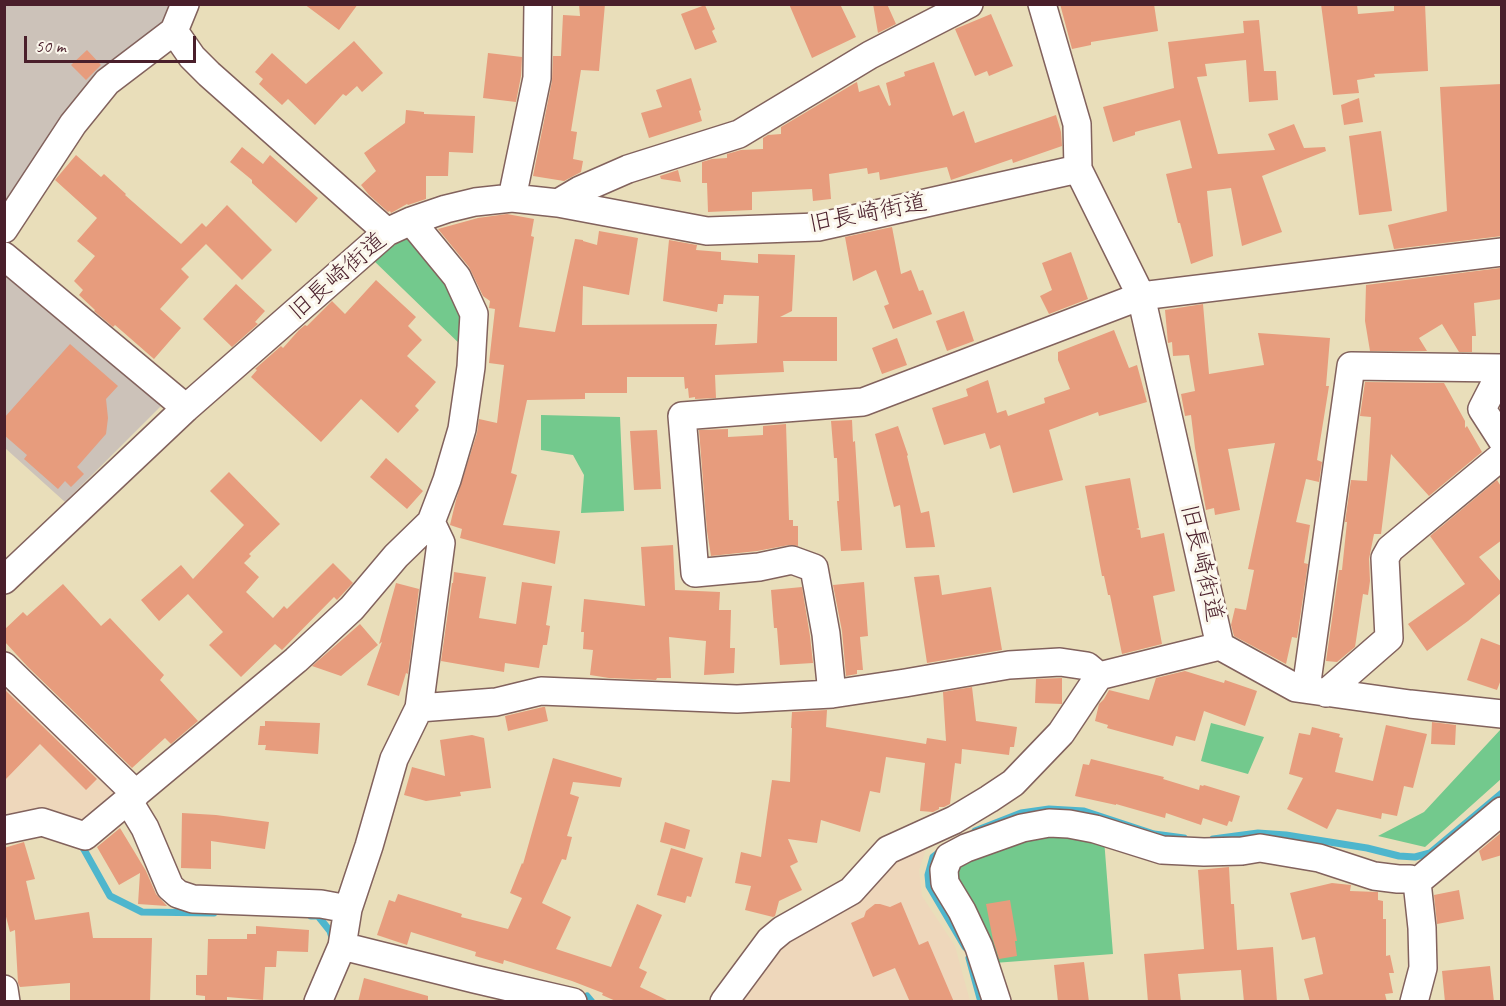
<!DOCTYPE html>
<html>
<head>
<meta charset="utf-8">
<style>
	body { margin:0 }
	#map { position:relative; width:1506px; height:1006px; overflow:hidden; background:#e9deba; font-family:Caveat,sans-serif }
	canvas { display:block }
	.frame { position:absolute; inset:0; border:6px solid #4a1f2b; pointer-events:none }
	.scale { position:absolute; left:24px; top:36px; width:172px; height:27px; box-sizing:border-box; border:3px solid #4a1f2b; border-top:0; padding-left:8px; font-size:18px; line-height:21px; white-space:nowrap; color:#4a1f2b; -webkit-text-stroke:4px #fbf7ec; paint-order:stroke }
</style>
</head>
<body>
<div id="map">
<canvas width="1506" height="1006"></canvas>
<div class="frame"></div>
<div class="scale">50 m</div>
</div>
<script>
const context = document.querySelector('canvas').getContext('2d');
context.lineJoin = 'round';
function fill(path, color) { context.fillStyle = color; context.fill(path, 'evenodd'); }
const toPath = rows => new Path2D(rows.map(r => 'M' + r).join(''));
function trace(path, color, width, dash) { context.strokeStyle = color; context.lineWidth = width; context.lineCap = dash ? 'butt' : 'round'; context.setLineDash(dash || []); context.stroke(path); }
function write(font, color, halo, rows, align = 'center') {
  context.font = font + ' Caveat,"Klee One",sans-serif'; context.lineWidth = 6; context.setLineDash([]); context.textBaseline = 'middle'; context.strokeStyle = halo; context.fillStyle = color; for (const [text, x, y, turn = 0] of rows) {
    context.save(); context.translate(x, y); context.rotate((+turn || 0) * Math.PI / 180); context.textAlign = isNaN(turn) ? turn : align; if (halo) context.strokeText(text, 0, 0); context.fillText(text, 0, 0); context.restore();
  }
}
fill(toPath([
	[4,677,124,795,85,827,5,823],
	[927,846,919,870,922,896,955,946,970,1001,735,1002,785,939,892,860]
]), '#eed7bb');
fill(toPath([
	[5,5,177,5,175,11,107,68,5,202],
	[5,264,164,403,65,502,5,448]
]), '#ccc2b9');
fill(toPath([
	[409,236,454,284,464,313,466,350,372,259],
	[541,415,620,417,624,511,581,513,584,475,573,455,541,450],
	[1211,723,1264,737,1248,774,1201,761],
	[1501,729,1501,779,1425,847,1378,836,1424,812],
	[1029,832,1104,839,1113,954,994,963,953,880,956,861]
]), '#73c98d');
trace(toPath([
	[975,831,1021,813,1049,809,1084,811,1154,834,1184,838],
	[1213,839,1258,833,1286,835,1367,848,1399,856,1415,857,1430,853,1502,793],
	[82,846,110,896,142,912,214,913],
	[942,850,933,857,928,875,929,886,965,947],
	[311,916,318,916,330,931,333,941],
	[969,958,981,1002],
	[587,996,592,1002]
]), '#4eb6cd', 7);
fill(toPath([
	[304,4,358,4,339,30],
	[579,4,605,4,599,71,581,70,571,131,577,132,573,159,583,161,581,172,564,181,533,176,552,81,553,56,561,56,563,15,580,16],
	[789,4,840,4,856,37,812,58],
	[873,4,887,4,896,24,878,33],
	[1060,4,1154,4,1158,31,1091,42,1091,45,1072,49],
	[1321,4,1357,4,1358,14,1394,11,1394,4,1425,4,1428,71,1374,74,1375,77,1357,80,1359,93,1333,95],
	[705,5,715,29,712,31,717,42,695,50,681,14],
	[991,14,1013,66,989,76,987,71,975,76,955,29],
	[1259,20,1264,71,1276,71,1278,100,1249,102,1246,60,1205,64,1207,76,1197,77,1218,154,1275,150,1268,134,1294,124,1304,148,1325,147,1326,151,1262,176,1282,232,1242,246,1231,188,1207,191,1213,256,1191,264,1180,223,1178,223,1166,174,1192,168,1180,120,1135,132,1135,135,1113,142,1103,107,1174,88,1168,42,1244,33,1243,21],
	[354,41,383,73,362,92,357,86,346,96,343,94,315,125,288,99,282,105,259,84,263,79,255,72,272,53,306,84],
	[87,50,101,65,86,80,71,65],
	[488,53,522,57,521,76,516,102,483,98],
	[934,62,953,116,964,111,975,143,1056,115,1061,132,1062,146,1013,163,1012,159,951,180,947,167,880,180,879,172,868,174,867,168,829,174,831,199,813,201,812,189,752,192,752,210,708,212,707,183,702,183,702,162,712,159,727,158,727,154,741,150,763,149,763,138,768,135,781,134,781,127,855,83,857,82,859,92,879,85,889,106,891,105,886,83,905,76,904,72],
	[691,78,701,110,699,111,702,121,649,138,641,113,662,107,656,90],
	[1502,84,1502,236,1394,249,1388,225,1447,211,1440,87],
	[1359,98,1363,122,1344,125,1341,105],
	[406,110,424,112,424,114,475,116,473,153,449,152,448,176,426,176,426,199,408,205,407,204,391,213,390,211,388,212,369,195,361,185,376,171,364,153,405,123],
	[1381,131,1392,211,1359,215,1349,136],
	[242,147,263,164,270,155,318,198,296,223,252,183,252,180,230,162],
	[76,155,101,177,104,174,126,194,125,195,181,244,202,223,206,227,227,205,272,250,242,280,206,244,181,269,189,277,160,309,181,328,154,359,115,325,113,327,94,311,95,310,79,295,83,290,74,281,95,256,77,241,97,218,55,180],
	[678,170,681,182,661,179,660,176],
	[507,214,534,219,531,236,534,237,519,327,555,332,575,239,583,240,583,241,597,245,599,231,638,238,629,295,583,286,582,325,717,324,715,345,757,343,759,296,724,295,723,304,718,304,717,312,663,301,669,240,697,245,696,250,721,252,721,260,758,263,758,254,795,255,792,311,780,317,837,317,837,361,783,361,784,372,715,375,716,398,695,399,695,397,689,398,688,388,685,389,684,377,627,377,627,393,585,393,585,399,527,400,511,473,517,475,503,525,560,531,555,564,460,538,462,529,450,525,456,500,477,433,479,419,497,423,504,365,489,363,495,309,489,308,490,301,483,296,469,267,438,229,478,218],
	[892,227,901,274,911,270,919,291,923,290,932,314,893,329,884,306,889,304,876,270,853,281,845,237],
	[1071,252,1088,299,1049,314,1040,296,1052,290,1042,263],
	[1500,268,1502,299,1474,303,1476,336,1472,336,1472,352,1459,352,1442,324,1419,338,1427,351,1370,351,1365,321,1366,285],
	[376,280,416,317,408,326,422,340,407,356,436,382,415,406,419,410,398,433,361,399,321,442,251,377,257,370,255,369,281,346,283,348,299,330,305,325,307,326,332,301,345,314],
	[236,284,265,311,255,322,258,324,232,347,203,319],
	[1203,304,1209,374,1264,365,1258,333,1330,338,1326,386,1329,386,1317,460,1322,462,1319,482,1306,479,1296,522,1310,525,1304,563,1308,564,1297,638,1292,637,1286,664,1234,636,1231,625,1235,608,1246,610,1254,570,1248,569,1275,443,1228,449,1240,510,1215,515,1214,508,1206,510,1195,448,1191,415,1185,416,1181,394,1195,391,1189,355,1173,356,1172,342,1168,343,1165,310],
	[964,311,974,341,947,351,936,321],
	[1114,330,1129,368,1137,365,1147,402,1099,416,1098,412,1049,430,1063,480,1013,493,1000,445,990,449,985,433,944,445,932,408,968,396,966,389,988,380,997,413,1006,410,1008,416,1045,403,1044,398,1070,389,1058,360,1058,352],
	[897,338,907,365,882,374,872,348],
	[70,344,118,386,106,399,108,418,106,434,77,467,84,474,71,487,65,481,58,489,24,459,27,455,4,435,4,418],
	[1365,382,1444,383,1465,421,1465,428,1467,426,1482,452,1429,496,1391,454,1381,534,1374,534,1369,559,1370,581,1368,595,1363,594,1355,647,1337,662,1326,661,1339,570,1342,570,1347,522,1345,522,1351,480,1367,481,1371,417,1360,416],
	[852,420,853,442,855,441,862,550,841,551,837,501,839,501,837,458,834,458,831,421],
	[786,424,789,520,793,520,793,526,798,526,798,546,789,545,757,551,711,556,707,531,699,430,728,429,728,437,763,435,763,426],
	[898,426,908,455,907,456,921,513,929,511,935,547,906,548,900,505,894,507,875,434],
	[657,430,661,489,634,490,630,431],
	[386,458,423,491,407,509,370,477],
	[229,472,280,524,249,554,251,556,244,563,259,577,246,592,273,618,284,606,287,609,333,563,353,583,337,600,334,597,282,650,275,644,241,677,209,645,223,632,188,594,159,621,141,600,181,565,193,579,244,525,210,491],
	[1130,478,1139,528,1136,529,1140,530,1141,538,1164,533,1175,591,1153,596,1162,644,1122,654,1110,595,1108,595,1104,576,1102,576,1085,486],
	[1497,480,1502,488,1502,540,1479,557,1502,583,1502,592,1468,621,1427,651,1408,624,1465,584,1430,536],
	[673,545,675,590,720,592,719,610,731,610,730,648,735,648,734,673,704,675,706,641,669,637,671,678,657,678,656,680,609,678,590,675,593,650,583,649,584,632,581,632,584,599,645,606,641,547],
	[454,572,486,577,479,618,516,624,522,582,552,586,546,625,550,626,547,645,543,645,539,668,505,663,504,672,441,661,452,583,453,583],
	[939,575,942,595,991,587,1002,650,927,663,914,577],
	[864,582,868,636,860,637,863,670,857,670,857,674,846,676,842,631,833,585],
	[396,583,419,589,408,674,406,673,399,696,367,685,382,642,379,644],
	[63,584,101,626,110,618,164,675,160,680,198,721,171,744,165,738,132,768,28,667,4,641,4,630,23,612,27,616],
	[802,587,810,636,813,663,780,665,777,628,774,628,771,590],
	[360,624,378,645,341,676,312,666],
	[1481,638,1502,646,1502,677,1497,690,1467,680],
	[1185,671,1224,683,1225,680,1257,691,1245,726,1204,711,1195,741,1176,736,1173,746,1107,728,1108,725,1095,721,1099,704,1104,699,1109,690,1149,700,1156,678],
	[1062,678,1062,704,1035,703,1036,679],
	[972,687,976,721,1017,727,1014,747,1010,747,1009,755,962,749,961,764,955,763,950,804,944,807,939,807,939,809,933,812,920,811,925,763,886,757,880,793,870,791,860,832,821,820,817,843,788,839,798,862,790,866,802,890,779,901,775,916,773,917,745,910,751,886,735,883,741,852,761,857,772,780,790,782,792,728,791,728,792,712,827,710,826,727,926,744,927,738,946,741,943,692],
	[4,689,97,779,86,790,40,744,4,781],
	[543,707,545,707,548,721,508,731,505,716],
	[265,721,320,723,318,754,265,750,266,745,258,745,260,726,265,726],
	[1432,722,1456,725,1455,745,1431,744],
	[1386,725,1427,734,1413,788,1404,786,1397,816,1382,813,1381,819,1337,809,1327,829,1287,809,1303,778,1289,774,1299,733,1310,735,1312,727,1340,734,1339,737,1343,738,1335,772,1373,781],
	[472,735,484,738,491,788,460,792,461,796,426,801,404,795,412,767,445,776,440,740],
	[553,758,622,778,620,787,573,782,570,794,579,797,567,836,572,837,566,860,562,859,542,903,571,917,556,949,611,967,637,904,662,915,639,968,647,972,640,987,671,1002,618,1002,602,995,603,993,572,981,504,960,503,964,475,956,476,952,411,932,407,945,377,935,389,900,395,902,398,894,462,914,461,917,508,929,522,898,510,893,522,863,523,864],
	[1091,759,1164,777,1163,779,1199,790,1200,785,1203,786,1204,785,1240,796,1232,822,1229,821,1227,826,1203,818,1201,825,1166,813,1165,818,1116,804,1116,805,1075,796,1083,764,1089,765],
	[182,813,216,815,269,822,265,849,211,841,211,869,181,868],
	[665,822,690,830,685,849,660,842],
	[120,828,146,871,156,894,167,906,138,904,140,873,119,885,97,847],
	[1502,832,1502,855,1482,861,1479,851],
	[24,842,35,879,26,881,35,920,89,912,93,938,152,938,150,1002,70,1002,70,983,20,987,18,983,15,930,10,932,4,909,4,848],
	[671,848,703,858,691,897,687,896,685,903,657,895],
	[1229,867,1231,904,1234,904,1237,950,1273,947,1277,1002,1244,1002,1241,970,1178,974,1181,1002,1148,1002,1144,954,1204,949,1198,870],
	[1332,883,1351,885,1350,891,1378,892,1378,900,1383,901,1383,919,1386,919,1386,956,1390,955,1394,973,1389,973,1393,993,1385,994,1387,1002,1310,1002,1304,979,1323,974,1315,937,1302,940,1290,893],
	[1459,890,1464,919,1437,924,1434,895],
	[1010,900,1017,941,1015,941,1017,956,999,959,993,940,986,904],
	[901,902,919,945,928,941,954,1002,910,1002,895,968,873,977,851,923,864,917,866,911,875,904,880,904,890,907],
	[256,926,309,930,308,952,277,951,276,967,265,967,263,1000,227,997,227,1002,205,1002,205,996,196,995,196,975,207,975,208,939,247,939,247,934,256,934],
	[1084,962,1089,1002,1058,1002,1054,965],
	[1490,966,1494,1002,1445,1002,1442,971],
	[364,978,428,996,428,1002,358,1002]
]), '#e79c7d');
const street = toPath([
	[185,4,174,31,192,57,209,74,387,232],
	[1042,4,1077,124,1078,169,1141,296,1220,646,1296,688,1410,704,1502,714],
	[512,198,537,78,538,4],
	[558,203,580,190,628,169,739,134,870,55,969,4],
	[4,229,73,124,107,82,174,31],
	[4,256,186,408],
	[1502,370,1482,409,1502,440],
	[4,580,186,408,387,232,411,221,446,209,475,202,512,198,558,203,707,231,818,227,1078,169],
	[4,666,136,794],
	[1306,689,1351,366,1502,368],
	[1326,693,1389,638,1385,558,1390,549,1502,456],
	[832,694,826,634,814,568,792,560,759,567,695,573,682,416,863,402,1141,296,1502,252],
	[419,708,496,702,541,691,737,699,832,694,905,683,1009,665,1060,662,1087,666,1099,676,1220,646],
	[128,800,145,828,170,887,178,894,193,899,321,904,348,909],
	[4,830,42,822,85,836,296,660,352,608,396,556,431,522],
	[1417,882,1502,811],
	[342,946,474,979,573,1002],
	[4,989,6,1002],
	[318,1002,342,946,348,909,369,846,394,759,419,708,441,543,431,522,447,480,462,429,471,367,474,314,457,277,411,221],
	[724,1002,770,940,782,930,851,891,888,850,954,820,989,799,1013,783,1061,733,1099,676],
	[997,1002,979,947,962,911,945,883,944,870,949,857,966,848,1022,828,1049,823,1069,824,1095,829,1162,850,1204,852,1242,851,1260,848,1319,858,1374,876,1398,879,1410,879,1417,882,1422,928,1423,968,1414,1002]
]);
trace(street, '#82625d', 30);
trace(street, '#fff', 27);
write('24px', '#4a1f2b', '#fbf7ec', [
	["旧長崎街道",868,214,-11],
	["旧長崎街道",338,277,-41],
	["旧長崎街道",1201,563,77]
]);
</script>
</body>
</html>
